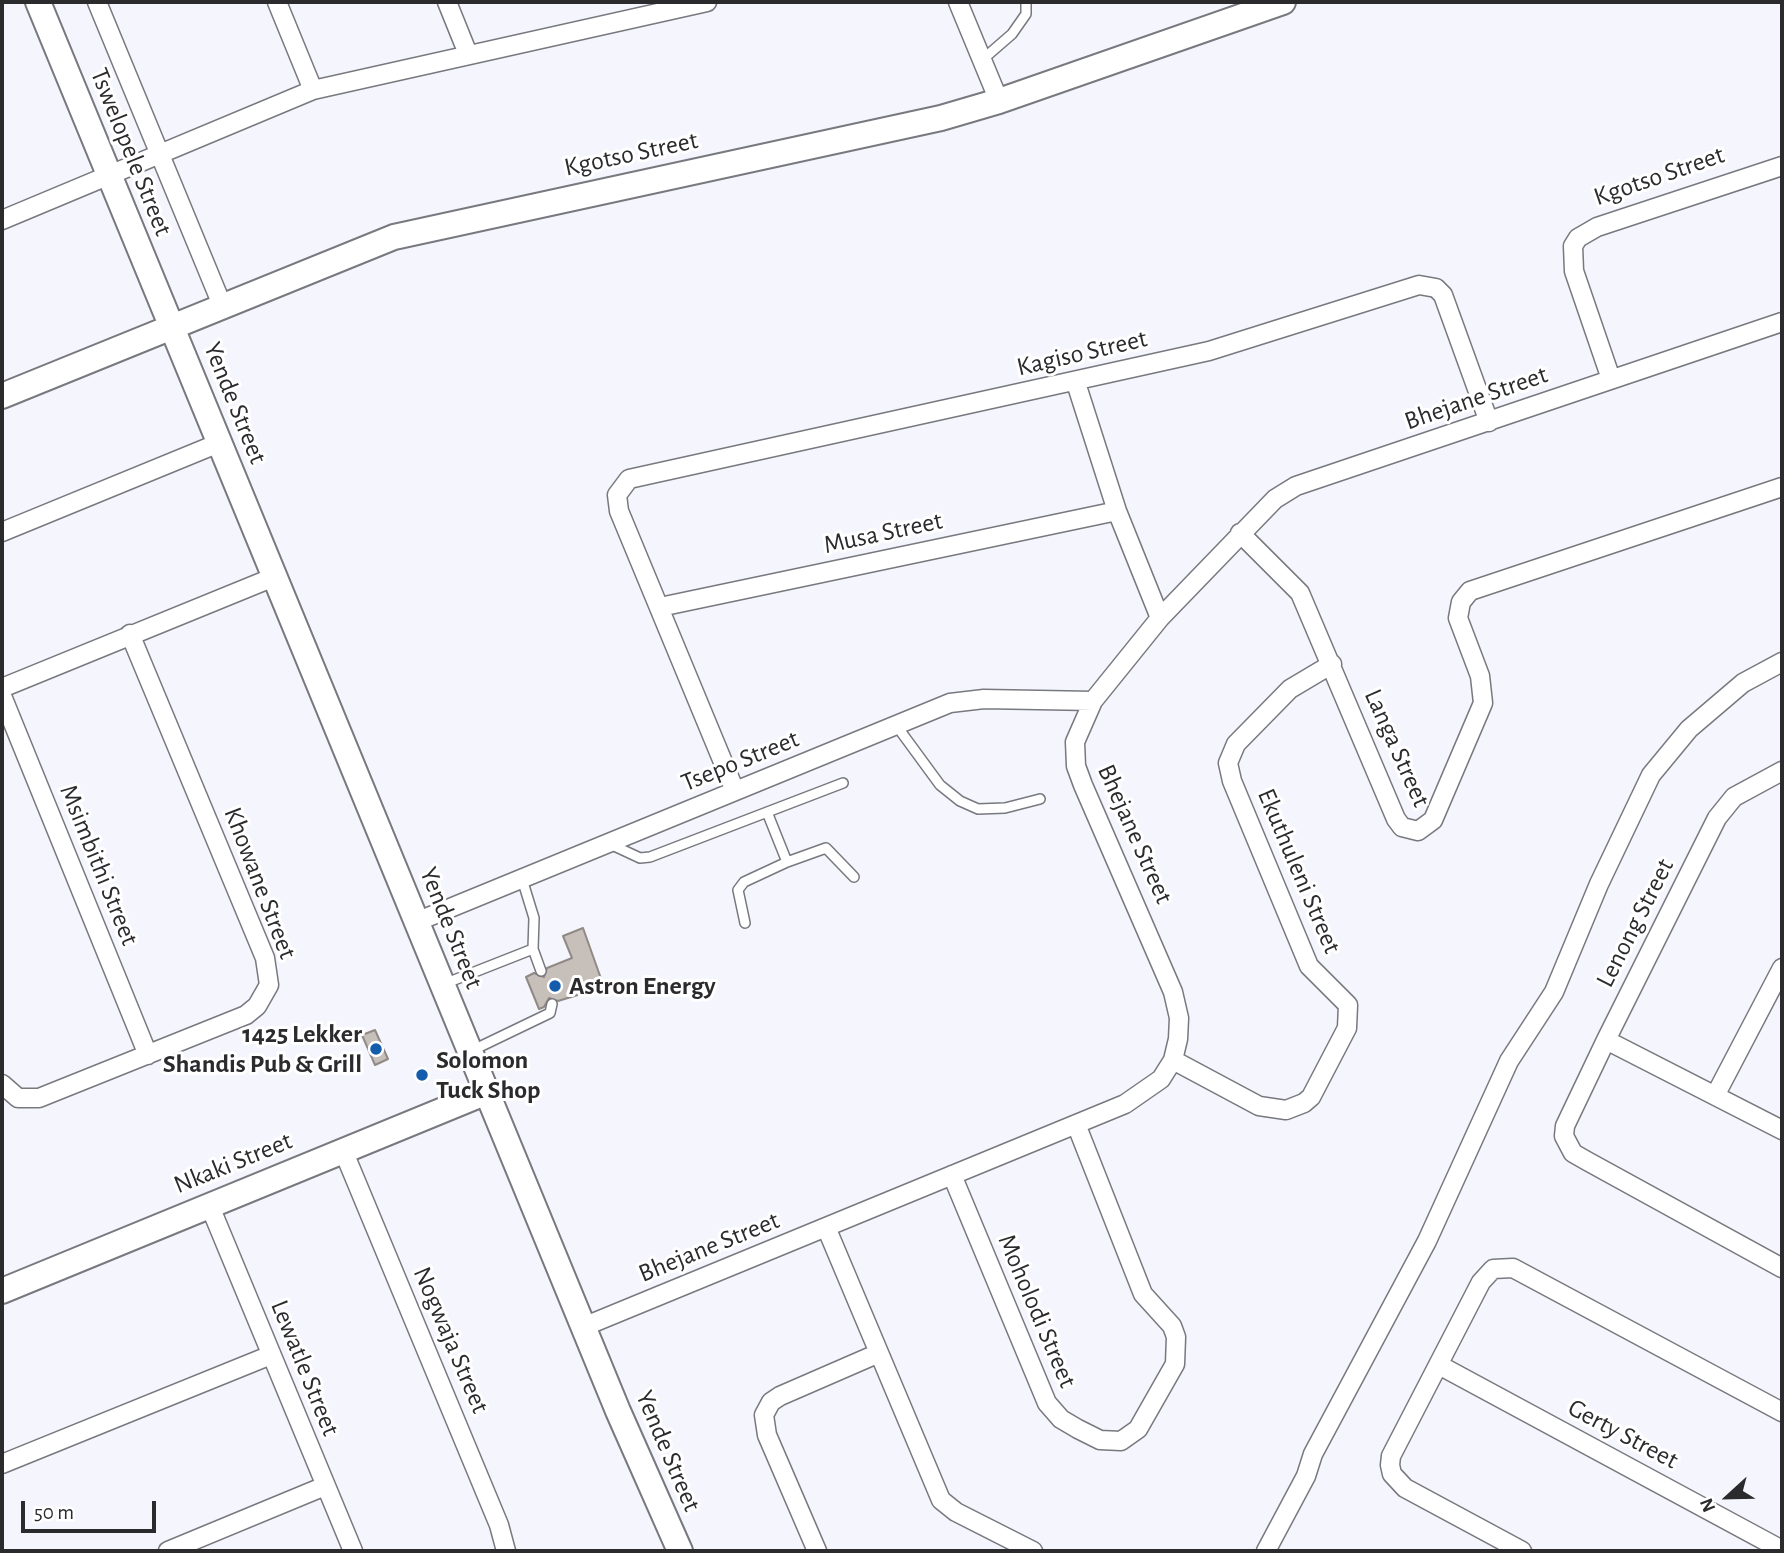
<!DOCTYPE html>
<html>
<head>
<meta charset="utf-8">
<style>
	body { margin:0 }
	#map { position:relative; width:1784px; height:1553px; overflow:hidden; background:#f5f5fd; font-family:"Alegreya Sans",sans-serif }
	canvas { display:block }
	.frame { position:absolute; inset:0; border:4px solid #2b2b2e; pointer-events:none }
	.north { position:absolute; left:1693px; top:1462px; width:70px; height:70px; -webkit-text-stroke:5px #fff; paint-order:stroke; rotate:248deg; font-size:19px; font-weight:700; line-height:28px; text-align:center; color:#2b2b2e }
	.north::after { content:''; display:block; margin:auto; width:24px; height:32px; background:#2b2b2e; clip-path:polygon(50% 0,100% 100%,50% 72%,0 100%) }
	.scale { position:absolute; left:21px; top:1501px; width:135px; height:32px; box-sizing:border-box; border:4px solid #2b2b2e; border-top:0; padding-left:9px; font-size:21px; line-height:24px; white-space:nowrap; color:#2b2b2e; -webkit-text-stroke:5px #fff; paint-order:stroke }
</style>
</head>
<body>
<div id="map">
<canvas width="1784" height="1553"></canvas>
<div class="frame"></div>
<div class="north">N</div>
<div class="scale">50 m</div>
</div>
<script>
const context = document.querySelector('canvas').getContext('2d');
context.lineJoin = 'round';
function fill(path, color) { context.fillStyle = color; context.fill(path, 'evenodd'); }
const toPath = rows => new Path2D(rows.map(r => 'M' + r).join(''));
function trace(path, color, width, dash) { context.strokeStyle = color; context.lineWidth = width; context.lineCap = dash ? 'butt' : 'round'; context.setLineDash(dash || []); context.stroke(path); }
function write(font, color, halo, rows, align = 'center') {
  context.font = font + ' "Alegreya Sans",sans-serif'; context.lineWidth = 6; context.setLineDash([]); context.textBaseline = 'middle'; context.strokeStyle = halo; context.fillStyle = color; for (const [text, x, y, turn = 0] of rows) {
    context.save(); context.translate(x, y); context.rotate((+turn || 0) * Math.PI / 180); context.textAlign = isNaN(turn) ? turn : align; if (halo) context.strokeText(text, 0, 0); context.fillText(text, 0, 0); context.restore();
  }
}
const building = toPath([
	[583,928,604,987,558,1001,549,998,544,1007,539,1009,526,977,534,973,544,977,547,968,572,958,563,936,583,928],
	[375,1030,388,1059,375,1065,362,1035,375,1030]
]);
fill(building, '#c6bfba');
trace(building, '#908984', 2);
const lane = toPath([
	[982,60,1012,34,1026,14,1026,2],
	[896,725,940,785,960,801,978,809,1005,808,1040,799],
	[610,844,640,858,650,857,843,783],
	[787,862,826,848,854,877],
	[522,879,534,918,533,949,541,971],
	[745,923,738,890,744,882,787,862,767,812],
	[444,984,533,949],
	[471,1051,550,1013,552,1004]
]);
const street = toPath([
	[97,2,222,305],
	[277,2,313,90],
	[447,2,468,54],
	[958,2,999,101],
	[2,220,313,90,707,2],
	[1611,379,1574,271,1573,246,1578,238,1597,227,1782,166],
	[1076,383,1117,511,1160,618],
	[2,532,219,443],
	[1240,533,1300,593,1396,819,1402,827,1418,831,1433,820,1483,703,1480,676,1458,618,1461,602,1470,591,1782,487],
	[660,607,1117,511],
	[2,688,274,577],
	[2,696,148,1055],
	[1782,771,1734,797,1717,818,1606,1040,1565,1126,1564,1136,1573,1153,1587,1161,1782,1268],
	[735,791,619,511,617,495,629,479,1209,351,1419,285,1436,288,1443,295,1489,422],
	[416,922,950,703,984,699,1093,701],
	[1606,1040,1782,1130],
	[1173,1060,1259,1106,1286,1110,1304,1103,1311,1097,1347,1028,1348,1005,1309,966,1232,781,1228,763,1236,744,1290,689,1332,664],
	[2,1084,18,1098,39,1098,246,1015,257,1006,269,985,265,958,130,634],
	[1716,1094,1782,968],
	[343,1150,499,1525,506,1551],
	[952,1175,1047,1403,1061,1419,1078,1429,1100,1440,1121,1441,1138,1429,1175,1364,1176,1337,1172,1326,1143,1294,1076,1124],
	[209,1204,353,1551],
	[826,1227,941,1500,956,1512,1033,1551],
	[583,1327,1125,1104,1161,1079,1173,1060,1178,1039,1179,1018,1173,992,1083,785,1076,766,1075,742,1093,701,1160,618,1275,499,1296,486,1782,322],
	[1439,1365,1782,1550],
	[2,1464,271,1355],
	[168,1551,325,1486],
	[817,1551,767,1435,764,1415,771,1402,780,1396,879,1353],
	[1266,1551,1306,1476,1313,1454,1427,1241,1509,1061,1554,992,1599,884,1651,775,1689,729,1743,683,1782,662],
	[1522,1551,1405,1488,1392,1474,1390,1465,1391,1456,1481,1282,1493,1269,1513,1268,1782,1412]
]);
const secondary = toPath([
	[38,2,618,1411,680,1551],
	[2,396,394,237,941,118,999,101,1283,2],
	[2,1291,487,1092]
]);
trace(lane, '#78787f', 12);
trace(street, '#78787f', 21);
trace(secondary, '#78787f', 28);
trace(lane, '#fff', 9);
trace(street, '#fff', 18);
trace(secondary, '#fff', 24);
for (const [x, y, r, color] of [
	[555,986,7,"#155cac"],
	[376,1049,7,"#155cac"],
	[422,1075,7,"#155cac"]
]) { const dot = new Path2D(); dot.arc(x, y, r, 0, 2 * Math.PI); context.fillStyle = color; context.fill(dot); trace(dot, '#fff', 2.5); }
write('26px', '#2b2b2e', '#fff', [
	["Tswelopele Street",131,152,68],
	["Kgotso Street",631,154,-12],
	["Kgotso Street",1659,176,-19],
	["Kagiso Street",1082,353,-13],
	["Bhejane Street",1476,398,-19],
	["Yende Street",235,403,68],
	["Musa Street",883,533,-12],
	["Langa Street",1397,748,66],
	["Tsepo Street",740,761,-22],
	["Bhejane Street",1135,834,66],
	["Msimbithi Street",99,865,68],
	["Ekuthuleni Street",1299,871,67],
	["Khowane Street",260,883,69],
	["Lenong Street",1635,923,-63],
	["Yende Street",451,928,68],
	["Nkaki Street",233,1163,-22],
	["Bhejane Street",709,1247,-22],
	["Moholodi Street",1037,1311,67],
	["Nogwaja Street",451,1340,67],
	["Lewatle Street",305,1368,68],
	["Gerty Street",1623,1434,28],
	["Yende Street",668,1451,67]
]);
write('bold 26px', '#2b2b2e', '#fff', [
	["Astron Energy",569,986],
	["1425 Lekker",362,1034,"right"],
	["Shandis Pub & Grill",362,1064,"right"],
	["Solomon",436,1060],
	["Tuck Shop",436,1090]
], 'left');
</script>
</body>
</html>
